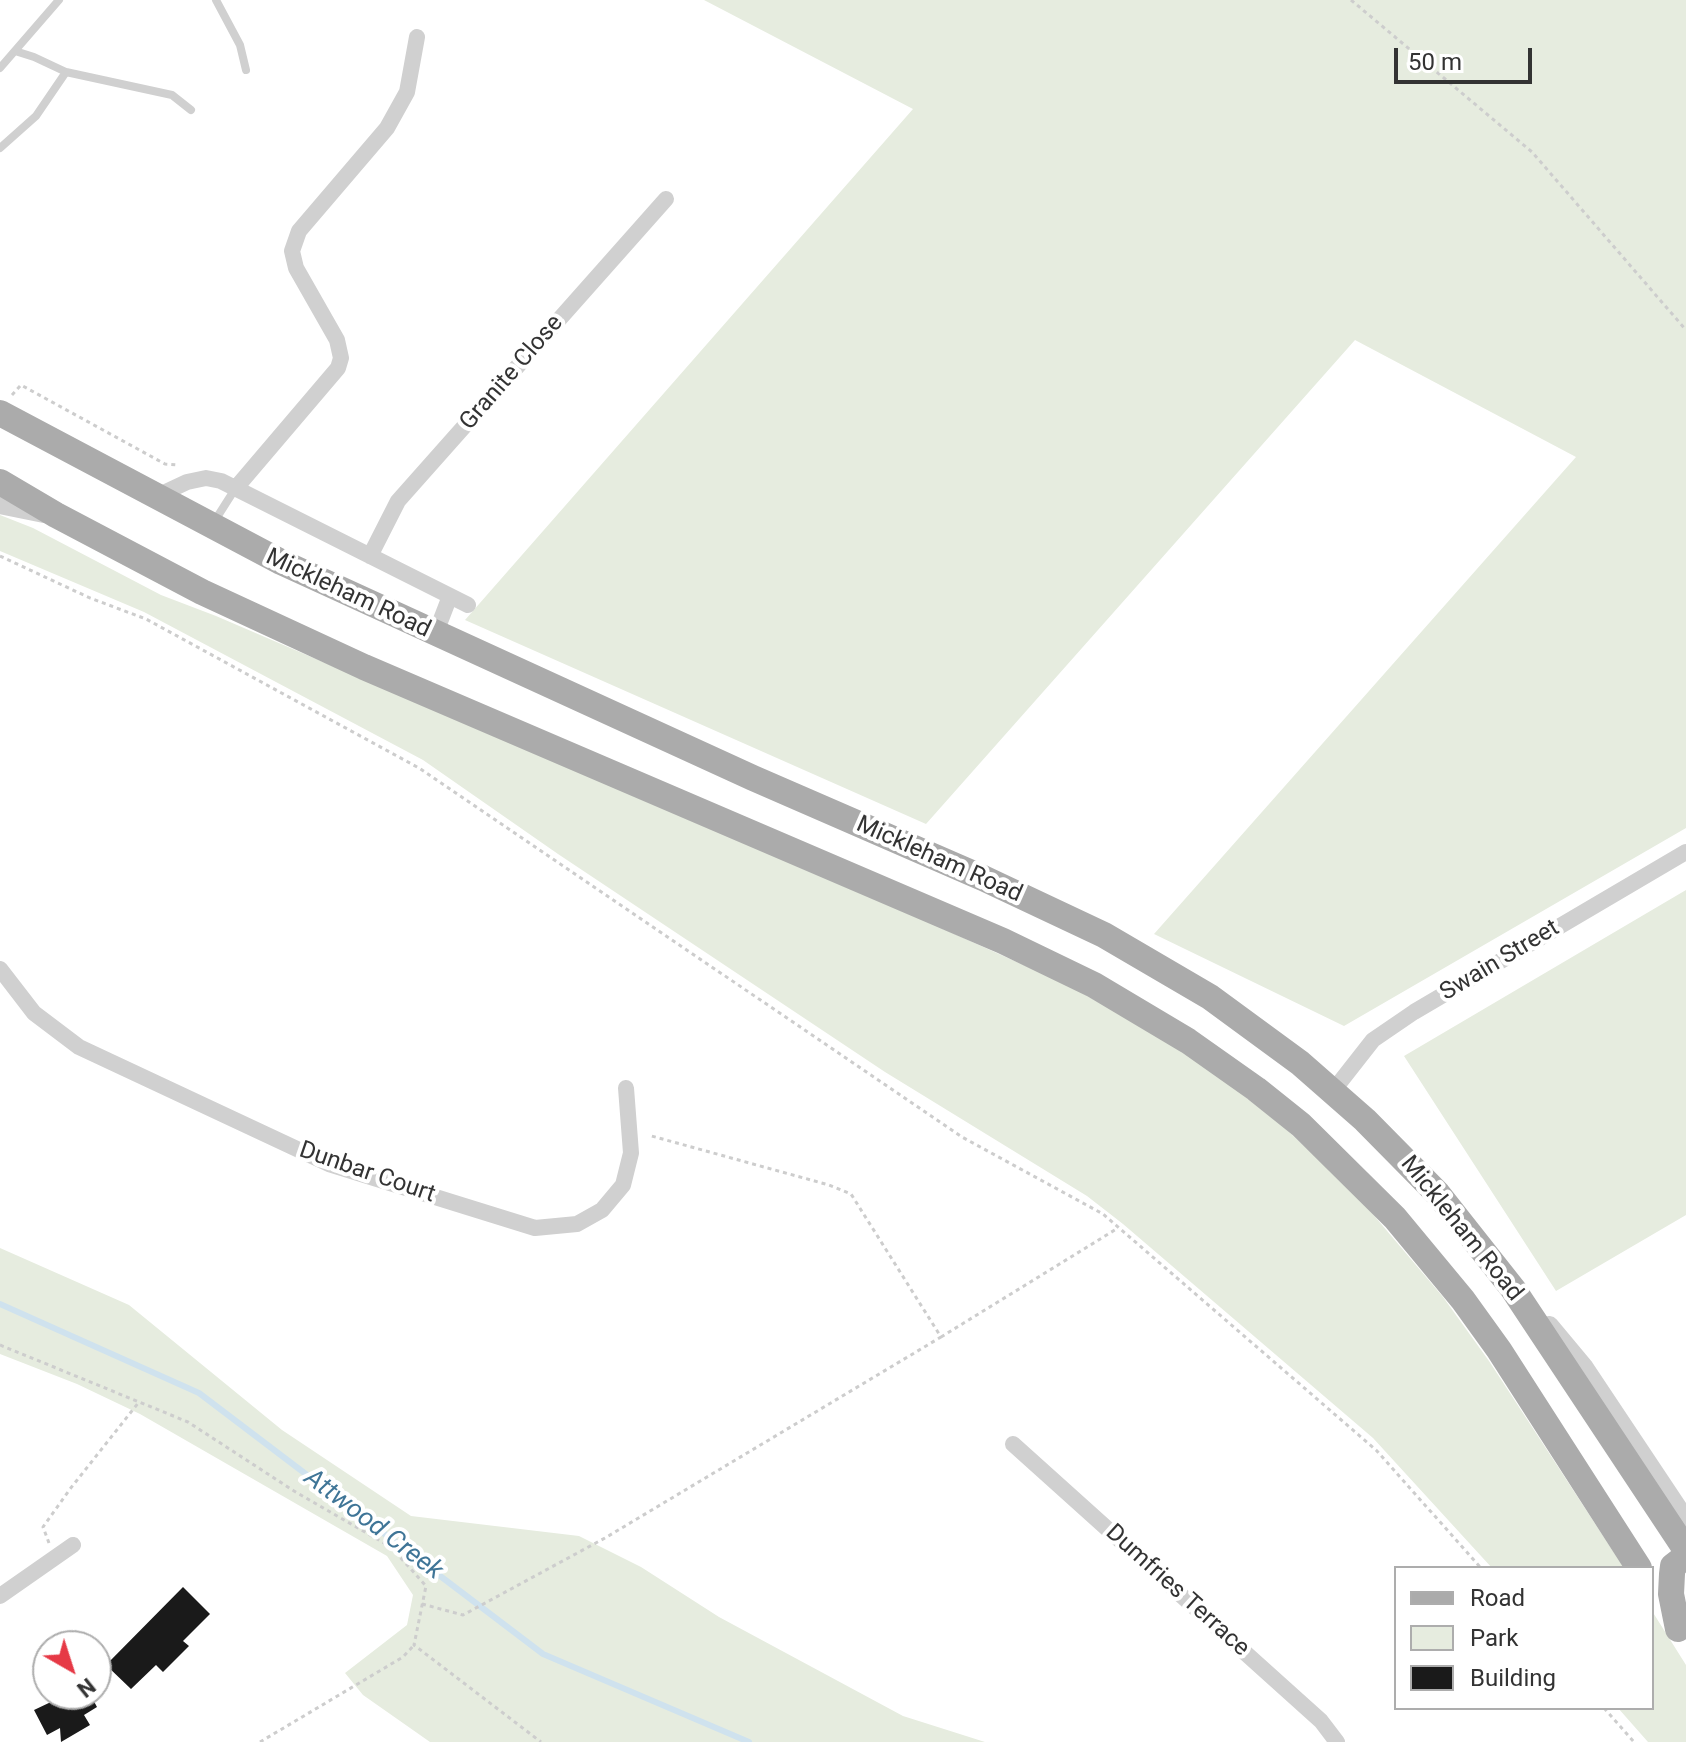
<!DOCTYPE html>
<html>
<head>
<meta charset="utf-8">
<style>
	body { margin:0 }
	#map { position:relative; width:1686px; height:1742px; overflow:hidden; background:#fff; font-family:Roboto,sans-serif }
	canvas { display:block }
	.legend { position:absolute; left:1394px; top:1566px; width:260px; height:144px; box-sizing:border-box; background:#fff; border:2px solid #adadad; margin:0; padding:10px 14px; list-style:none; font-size:24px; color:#333 }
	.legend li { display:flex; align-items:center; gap:16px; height:40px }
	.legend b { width:40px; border:2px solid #adadad }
	.north { position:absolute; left:32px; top:1630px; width:80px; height:80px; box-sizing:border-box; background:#fff; border:2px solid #adadad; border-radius:50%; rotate:141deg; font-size:22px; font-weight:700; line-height:32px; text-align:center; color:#333 }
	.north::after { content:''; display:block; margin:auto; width:28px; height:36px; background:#e63946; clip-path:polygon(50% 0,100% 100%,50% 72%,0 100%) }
	.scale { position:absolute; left:1394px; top:48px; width:138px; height:36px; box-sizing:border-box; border:4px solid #333; border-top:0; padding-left:10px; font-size:24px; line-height:28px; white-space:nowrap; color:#333; -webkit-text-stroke:6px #fff; paint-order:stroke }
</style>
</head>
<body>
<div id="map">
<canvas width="1686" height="1742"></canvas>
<ul class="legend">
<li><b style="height:10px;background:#ababab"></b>Road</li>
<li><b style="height:22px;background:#e6ecdf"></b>Park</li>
<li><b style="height:22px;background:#1a1a1a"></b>Building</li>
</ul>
<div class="north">N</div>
<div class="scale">50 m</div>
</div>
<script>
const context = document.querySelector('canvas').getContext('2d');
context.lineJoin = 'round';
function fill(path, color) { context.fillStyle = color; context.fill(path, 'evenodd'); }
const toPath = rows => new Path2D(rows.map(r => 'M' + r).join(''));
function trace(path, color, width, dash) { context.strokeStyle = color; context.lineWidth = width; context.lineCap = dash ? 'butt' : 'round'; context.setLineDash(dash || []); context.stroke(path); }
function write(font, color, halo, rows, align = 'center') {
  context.font = font + ' Roboto,sans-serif'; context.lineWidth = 8; context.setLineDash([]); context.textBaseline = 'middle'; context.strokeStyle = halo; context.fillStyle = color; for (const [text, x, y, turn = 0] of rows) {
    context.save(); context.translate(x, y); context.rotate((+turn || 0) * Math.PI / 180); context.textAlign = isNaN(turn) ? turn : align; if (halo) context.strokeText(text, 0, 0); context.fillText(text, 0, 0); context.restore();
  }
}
fill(toPath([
	[704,0,1686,0,1686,828,1344,1026,1154,934,1576,457,1355,340,926,824,465,620,913,109],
	[0,515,33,528,161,595,216,616,919,918,1068,985,1149,1031,1215,1073,1286,1129,1360,1199,1443,1297,1489,1361,1624,1568,1492,1568,1373,1438,1123,1224,1087,1196,885,1072,558,854,423,760,144,612,0,551],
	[1686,890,1686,1215,1556,1291,1404,1056],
	[0,1248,129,1305,282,1430,411,1516,579,1536,641,1567,719,1617,903,1716,985,1742,430,1742,363,1695,345,1673,407,1625,413,1595,387,1556,140,1414,77,1384,0,1354],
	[1652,1611,1686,1665,1686,1742,1648,1742,1618,1708,1652,1708]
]), '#e6ecdf');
trace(toPath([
	[0,1304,199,1393,543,1654,749,1742]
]), '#cfe2ee', 6);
fill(toPath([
	[183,1587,210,1614,183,1641,189,1646,163,1672,156,1665,131,1689,106,1665],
	[59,1694,90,1694,97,1707,84,1715,90,1725,61,1742,60,1728,47,1735,34,1710,53,1701]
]), '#1a1a1a');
trace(toPath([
	[1351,0,1532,152,1686,330],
	[12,395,21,385,165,464,179,465],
	[0,556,90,598,146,619,419,768,962,1137,1103,1214,1376,1450,1481,1568],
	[941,1337,1118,1228],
	[0,1345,188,1422,294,1491,391,1547,426,1586,414,1645,541,1742],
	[49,1543,43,1527,70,1489,139,1402],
	[422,1604,463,1615,605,1538,941,1337,851,1194,829,1185,648,1135],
	[1604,1708,1634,1742],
	[260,1742,403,1657,414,1645]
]), '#cdcdcd', 3, [4, 4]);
trace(toPath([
	[216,0,240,45,246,70],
	[15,51,34,57,66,72,172,95,191,110],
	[0,68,59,0],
	[0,148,36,116,66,72],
	[214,522,235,489]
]), '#d0d0d0', 8);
trace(toPath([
	[235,489,338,368,341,358,337,340,296,268,292,251,299,231,387,128,407,92,417,37],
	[155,497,187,482,206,478,221,481,468,605],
	[370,556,398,501,666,199],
	[435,635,450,596],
	[0,969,34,1013,79,1047,329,1164,535,1228,577,1224,602,1210,623,1185,631,1153,626,1088],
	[1333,1091,1373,1040,1414,1012,1686,852],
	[1013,1444,1321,1721,1337,1742],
	[0,1596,73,1545]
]), '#d0d0d0', 16);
trace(toPath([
	[0,504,44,513],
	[1549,1326,1584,1368,1686,1521]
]), '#d0d0d0', 20);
trace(toPath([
	[0,413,281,562,753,778,983,878,1104,935,1210,997,1300,1063,1365,1120,1438,1194,1513,1289,1686,1550],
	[0,482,56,515,202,592,364,667,1003,941,1094,985,1188,1041,1256,1089,1301,1125,1395,1218,1463,1300,1499,1350,1639,1568],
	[1678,1629,1671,1594,1672,1574,1673,1566,1686,1556]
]), '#ababab', 26);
write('24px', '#333', '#fff', [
	["Granite Close",512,373,-49],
	["Mickleham Road",348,594,25],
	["Mickleham Road",939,860,24],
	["Swain Street",1500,961,-31],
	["Dunbar Court",367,1173,19],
	["Mickleham Road",1461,1229,51],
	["Dumfries Terrace",1177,1591,42]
]);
write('italic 26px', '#3f7597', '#fff', [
	["Attwood Creek",373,1525,37]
]);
</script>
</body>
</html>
